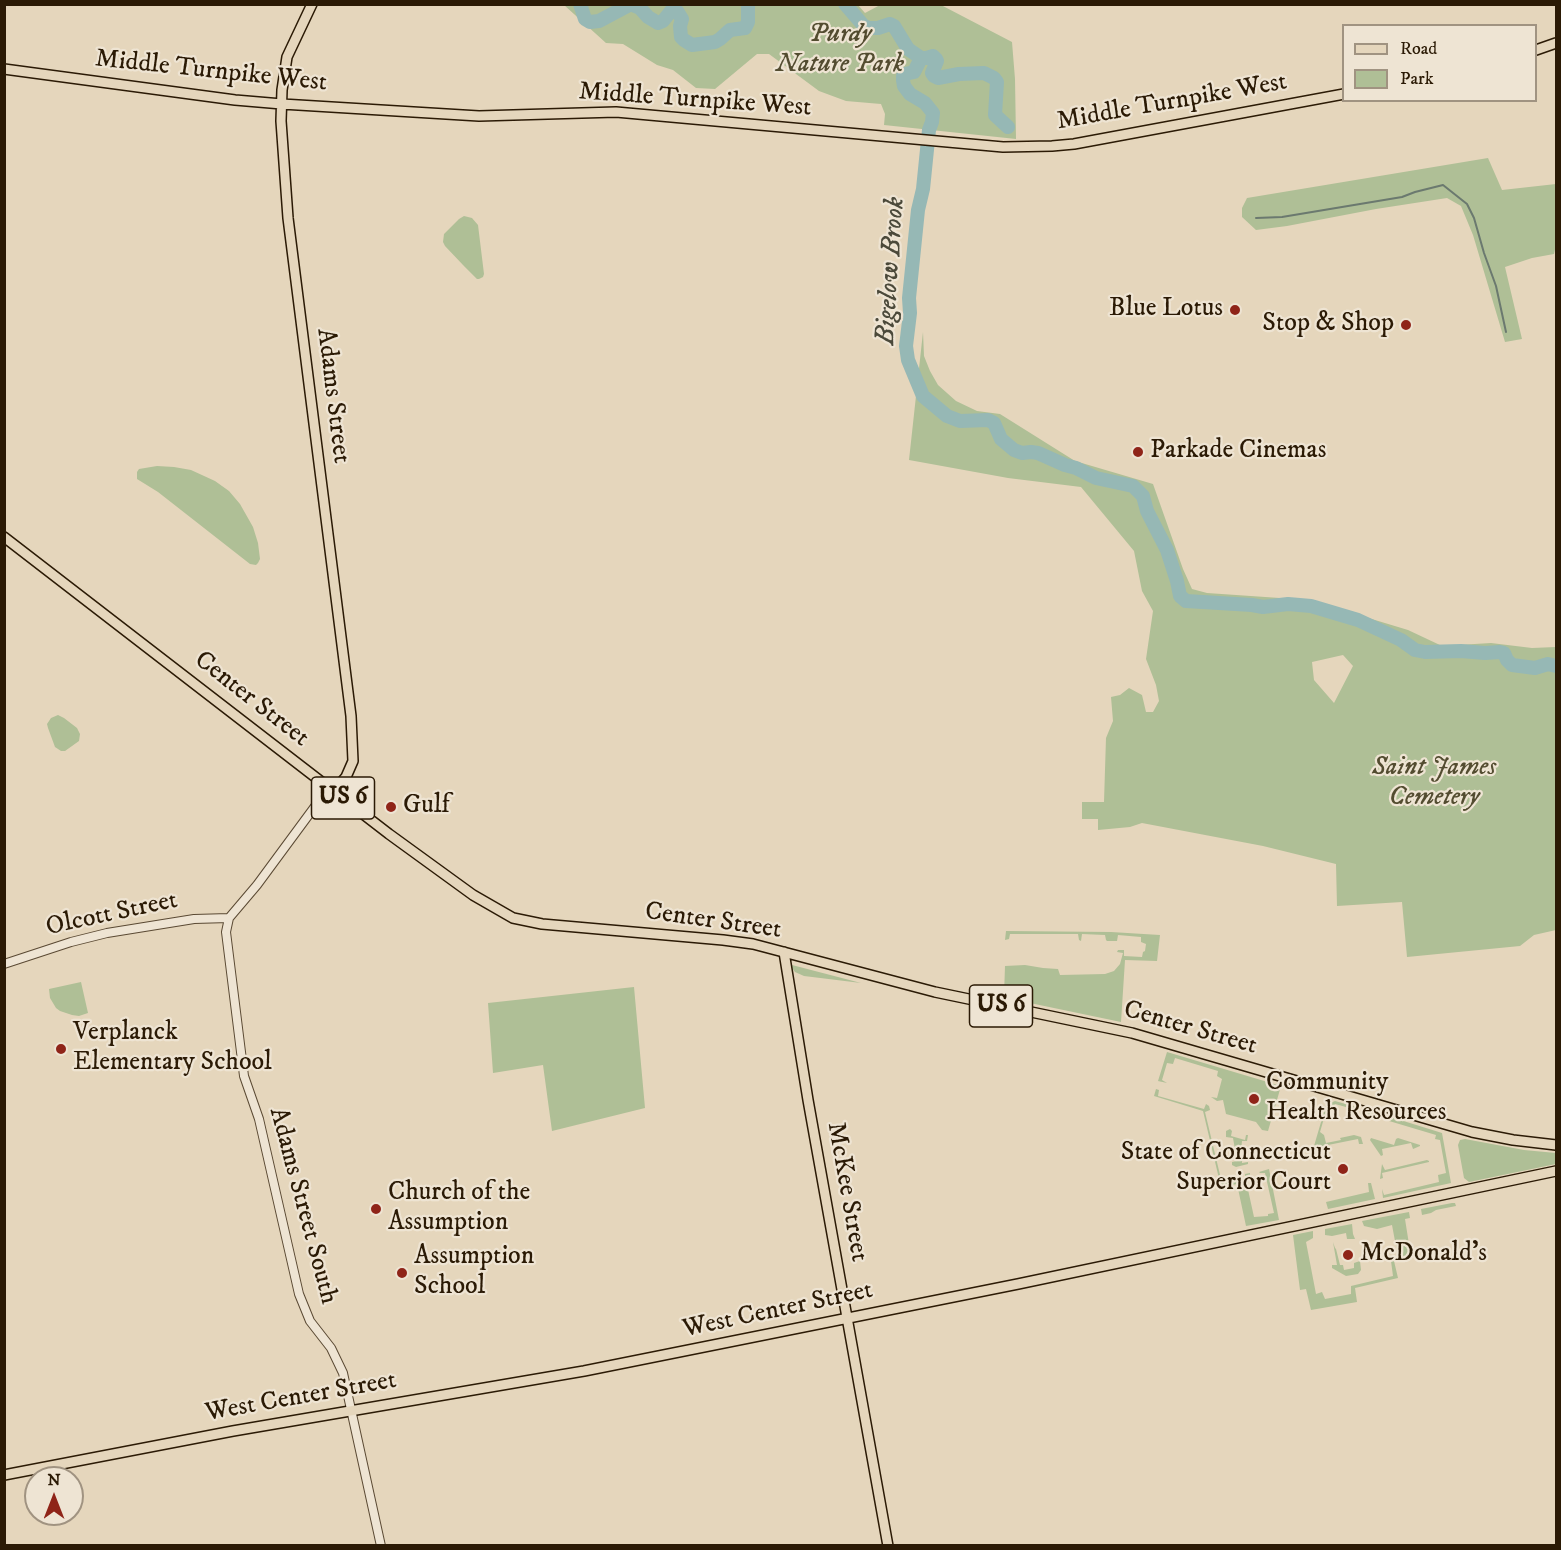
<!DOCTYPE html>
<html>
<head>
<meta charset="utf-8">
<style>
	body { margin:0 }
	#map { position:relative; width:1561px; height:1550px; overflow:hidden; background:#e5d6bc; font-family:"IM FELL DW Pica",serif }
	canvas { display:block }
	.frame { position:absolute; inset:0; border:6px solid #2b1a05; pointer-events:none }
	.legend { position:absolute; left:1342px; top:24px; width:195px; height:78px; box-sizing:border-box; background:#eee4d3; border:2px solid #a09381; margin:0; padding:8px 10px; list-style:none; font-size:18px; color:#2b1a05 }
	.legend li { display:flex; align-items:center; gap:12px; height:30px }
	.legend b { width:30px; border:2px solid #a09381 }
	.north { position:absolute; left:24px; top:1466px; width:60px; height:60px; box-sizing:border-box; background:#eee4d3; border:2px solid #a09381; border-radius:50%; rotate:0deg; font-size:16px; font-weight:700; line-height:24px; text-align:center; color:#2b1a05 }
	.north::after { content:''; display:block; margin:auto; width:21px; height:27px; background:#8f2418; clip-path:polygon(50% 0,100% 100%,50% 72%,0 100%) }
</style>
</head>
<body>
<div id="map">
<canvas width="1561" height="1550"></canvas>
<div class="frame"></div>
<ul class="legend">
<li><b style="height:8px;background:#e5d6bc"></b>Road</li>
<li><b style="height:16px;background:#afbf96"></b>Park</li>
</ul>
<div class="north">N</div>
</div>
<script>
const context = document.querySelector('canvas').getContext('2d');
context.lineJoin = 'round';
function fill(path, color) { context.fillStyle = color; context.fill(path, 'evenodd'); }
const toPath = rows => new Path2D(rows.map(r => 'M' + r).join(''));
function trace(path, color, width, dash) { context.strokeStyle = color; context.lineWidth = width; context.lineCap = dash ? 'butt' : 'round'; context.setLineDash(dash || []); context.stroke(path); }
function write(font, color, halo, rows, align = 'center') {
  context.font = font + ' "IM FELL DW Pica",serif'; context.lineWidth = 4.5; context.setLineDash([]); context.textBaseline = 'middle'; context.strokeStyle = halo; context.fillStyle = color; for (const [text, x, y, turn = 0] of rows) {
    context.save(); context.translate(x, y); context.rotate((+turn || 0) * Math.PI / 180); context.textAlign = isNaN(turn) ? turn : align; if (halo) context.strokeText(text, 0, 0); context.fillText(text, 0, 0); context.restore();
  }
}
fill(toPath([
	[858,5,865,13,880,5,941,5,1012,42,1015,79,1016,139,884,125,885,114,881,104,846,101,819,91,769,54,757,54,715,89,696,88,673,70,657,65,623,44,606,43,564,5],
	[1488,158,1502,190,1556,184,1556,245,1554,254,1532,258,1505,267,1522,339,1505,342,1473,235,1461,206,1447,198,1376,209,1287,226,1256,230,1242,217,1242,208,1247,198],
	[464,216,472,218,478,225,484,274,483,277,479,279,477,279,463,265,445,246,443,242,444,234,459,219],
	[923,332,924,356,930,371,938,385,956,401,977,411,1000,414,1075,461,1153,484,1183,569,1192,589,1207,593,1309,600,1408,630,1442,646,1491,643,1532,648,1556,647,1556,930,1534,935,1520,946,1407,957,1402,902,1337,906,1336,864,1263,846,1142,823,1130,827,1098,830,1098,819,1082,819,1082,802,1104,802,1106,738,1113,721,1111,697,1120,695,1129,688,1142,695,1146,712,1153,712,1159,701,1156,685,1146,659,1153,611,1142,591,1134,551,1081,487,1008,478,909,460],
	[1343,655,1353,666,1334,703,1314,680,1312,662],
	[157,466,174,467,191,470,215,481,229,491,240,504,253,527,258,543,260,559,258,563,256,565,250,564,158,492,137,479,137,472,139,469],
	[58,715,64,718,77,728,80,734,79,741,65,751,61,751,55,747,48,728,47,724,51,718],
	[1006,931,1111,932,1160,935,1157,961,1125,960,1121,1022,1006,998,1004,996,1005,966,1025,965,1043,968,1058,969,1060,975,1105,974,1114,971,1120,964,1123,953,1117,952,1118,950,1124,950,1124,956,1142,957,1143,952,1145,951,1146,944,1141,942,1141,937,1118,935,1117,941,1107,941,1106,940,1105,935,1082,934,1081,941,1079,940,1078,934,1010,934,1009,939,1005,940],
	[792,965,861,983,804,976,795,972,792,968],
	[81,982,88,1013,79,1016,72,1015,60,1011,56,1008,50,998,49,989],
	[634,987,645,1108,552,1131,543,1065,493,1073,488,1003],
	[1167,1052,1281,1086,1268,1131,1262,1130,1256,1122,1226,1114,1223,1100,1217,1101,1211,1097,1217,1098,1222,1079,1217,1076,1218,1071,1175,1058,1173,1064,1167,1063,1162,1080,1167,1083,1158,1081],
	[1156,1089,1159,1090,1158,1096,1204,1109,1206,1104,1209,1106,1210,1110,1205,1112,1221,1179,1226,1179,1228,1183,1245,1180,1245,1174,1250,1173,1250,1175,1245,1176,1254,1217,1268,1216,1268,1214,1274,1213,1265,1173,1260,1173,1259,1172,1269,1169,1279,1220,1246,1226,1237,1184,1221,1187,1203,1111,1154,1096],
	[1335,1101,1360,1108,1356,1117,1357,1110,1335,1104,1333,1109,1327,1108,1320,1132,1324,1135,1326,1143,1341,1140,1340,1138,1354,1135,1361,1137,1363,1144,1359,1144,1358,1139,1318,1147,1314,1146,1326,1105],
	[1368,1110,1442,1133,1451,1183,1383,1198,1382,1189,1384,1195,1439,1182,1438,1175,1446,1173,1440,1140,1435,1139,1436,1135,1369,1115,1366,1120],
	[1230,1129,1232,1131,1231,1136,1245,1140,1246,1135,1248,1135,1247,1141,1242,1141,1241,1150,1242,1163,1248,1162,1248,1164,1236,1167,1232,1165,1232,1162,1237,1161,1233,1138,1226,1137,1226,1131],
	[1371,1138,1394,1145,1396,1139,1398,1138,1420,1145,1420,1146,1413,1149,1411,1143,1382,1149,1383,1155,1381,1156,1370,1140],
	[1465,1139,1524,1150,1556,1153,1556,1164,1469,1182,1464,1178,1458,1145,1460,1140],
	[1427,1160,1429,1161,1429,1162,1382,1173,1383,1178,1380,1179,1382,1164,1385,1170],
	[1368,1183,1371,1183,1375,1199,1328,1209,1326,1202,1369,1192],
	[1452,1203,1455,1203,1456,1206,1436,1210,1431,1213,1422,1215,1421,1209],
	[1409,1212,1410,1218,1405,1219,1411,1257,1394,1261,1398,1278,1355,1288,1357,1302,1311,1310,1306,1289,1300,1290,1293,1235,1313,1231,1313,1238,1306,1242,1316,1294,1322,1292,1325,1299,1351,1294,1351,1286,1393,1276,1391,1261,1393,1259,1398,1257,1392,1225,1377,1229,1364,1226,1362,1221],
	[1352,1224,1353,1234,1355,1239,1347,1239,1346,1233,1332,1236,1325,1235,1325,1229],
	[1333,1242,1335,1248,1336,1249,1340,1265,1343,1265,1344,1270,1354,1268,1354,1263,1360,1261,1361,1270,1358,1274,1346,1276,1332,1268,1332,1265,1337,1265]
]), '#afbf96');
trace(toPath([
	[1256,218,1282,217,1402,197,1415,192,1443,185,1467,204,1474,218,1484,253,1496,286,1506,332]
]), '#6b796f', 2);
trace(toPath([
	[580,4,585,19,590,22,599,21,629,5,633,5,640,8,648,17,658,23,663,21,671,11,677,11,682,19,680,26,681,37,684,40,692,45,715,42,720,39,730,30,745,28,748,22,748,4],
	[845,4,863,25,868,28,878,28,890,24,894,26,908,49,921,58],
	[921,58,914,72,905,74,903,76,903,80,904,86,910,94,925,103,933,113,932,122,929,130,923,189,918,210,909,298,910,313,906,346,908,360,923,396,947,416,960,421,988,420,994,423,1001,439,1014,450,1022,453,1031,452,1038,453,1065,465,1076,468,1096,478,1133,486,1143,496,1147,511,1167,550,1177,581,1180,596,1186,601,1252,605,1263,607,1288,604,1311,606,1358,620,1401,640,1415,650,1425,652,1461,651,1485,653,1500,652,1504,653,1507,660,1512,665,1535,668,1548,664,1556,666],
	[921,58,927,58,933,56,936,59,937,61,932,73,934,76,938,78,959,74,984,73,994,78,997,82,995,115,1008,127]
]), '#96b8b5', 14);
const minor = toPath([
	[334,791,316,805,257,885,229,918,226,932,244,1076,259,1119,299,1294,310,1321,331,1348,343,1373,381,1546],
	[4,964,71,942,107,933,194,919,229,918]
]);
const major = toPath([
	[312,4,287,57,282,90,281,121,288,218,351,716,353,761,346,777,334,791],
	[1536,50,1556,43],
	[4,69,235,100,282,104,479,116,616,112,1003,147,1052,146,1074,144,1344,94],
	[4,537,389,834,473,895,513,918,542,924,723,940,753,944,935,992,1132,1033,1472,1132,1513,1140,1556,1145],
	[784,952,808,1100,888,1546],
	[4,1475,233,1431,584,1371,1018,1284,1556,1171]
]);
trace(minor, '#5a4933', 10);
trace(major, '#2b1a05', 12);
trace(minor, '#eee4d3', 8);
trace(major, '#e5d6bc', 9);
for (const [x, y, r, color] of [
	[1235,310,6,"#8f2418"],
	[1406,325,6,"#8f2418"],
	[1138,452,6,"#8f2418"],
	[391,807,6,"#8f2418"],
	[61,1049,6,"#8f2418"],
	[1254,1099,6,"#8f2418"],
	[1343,1169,6,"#8f2418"],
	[376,1209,6,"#8f2418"],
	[1348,1255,6,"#8f2418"],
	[402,1273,6,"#8f2418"]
]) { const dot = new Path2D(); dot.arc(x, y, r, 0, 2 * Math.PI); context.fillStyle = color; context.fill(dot); trace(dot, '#eee4d3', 2); }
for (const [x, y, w] of [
	[343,798,63],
	[1001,1006,63]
]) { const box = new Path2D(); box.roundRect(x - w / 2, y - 21, w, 42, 4.5); context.fillStyle = '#eee4d3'; context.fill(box); trace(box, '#2b1a05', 1.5); }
write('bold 24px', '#2b1a05', null, [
	["US 6",343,798],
	["US 6",1001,1006]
]);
write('italic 26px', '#534c30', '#eee4d3', [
	["Purdy",840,36],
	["Nature Park",840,66],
	["Saint James",1434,769],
	["Cemetery",1434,799]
]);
write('26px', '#2b1a05', '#eee4d3', [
	["Middle Turnpike West",211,72,6],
	["Middle Turnpike West",695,101,4],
	["Middle Turnpike West",1172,103,-10],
	["Adams Street",332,396,83],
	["Center Street",251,700,38],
	["Olcott Street",112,915,-12],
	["Center Street",713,922,8],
	["Center Street",1190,1029,16],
	["McKee Street",846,1192,80],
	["Adams Street South",302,1206,75],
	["West Center Street",778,1311,-12],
	["West Center Street",301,1398,-10]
]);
write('26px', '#2b1a05', '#eee4d3', [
	["Blue Lotus",1223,310,"right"],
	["Stop & Shop",1394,325,"right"],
	["Parkade Cinemas",1150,452],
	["Gulf",403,807],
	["Verplanck",73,1034],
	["Elementary School",73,1064],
	["Community",1266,1084],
	["Health Resources",1266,1114],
	["State of Connecticut",1331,1154,"right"],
	["Superior Court",1331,1184,"right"],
	["Church of the",388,1194],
	["Assumption",388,1224],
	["McDonald's",1360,1255],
	["Assumption",414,1258],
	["School",414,1288]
], 'left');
write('italic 27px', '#4b493a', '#eee4d3', [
	["Bigelow Brook",892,271,-86]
]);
</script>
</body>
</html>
